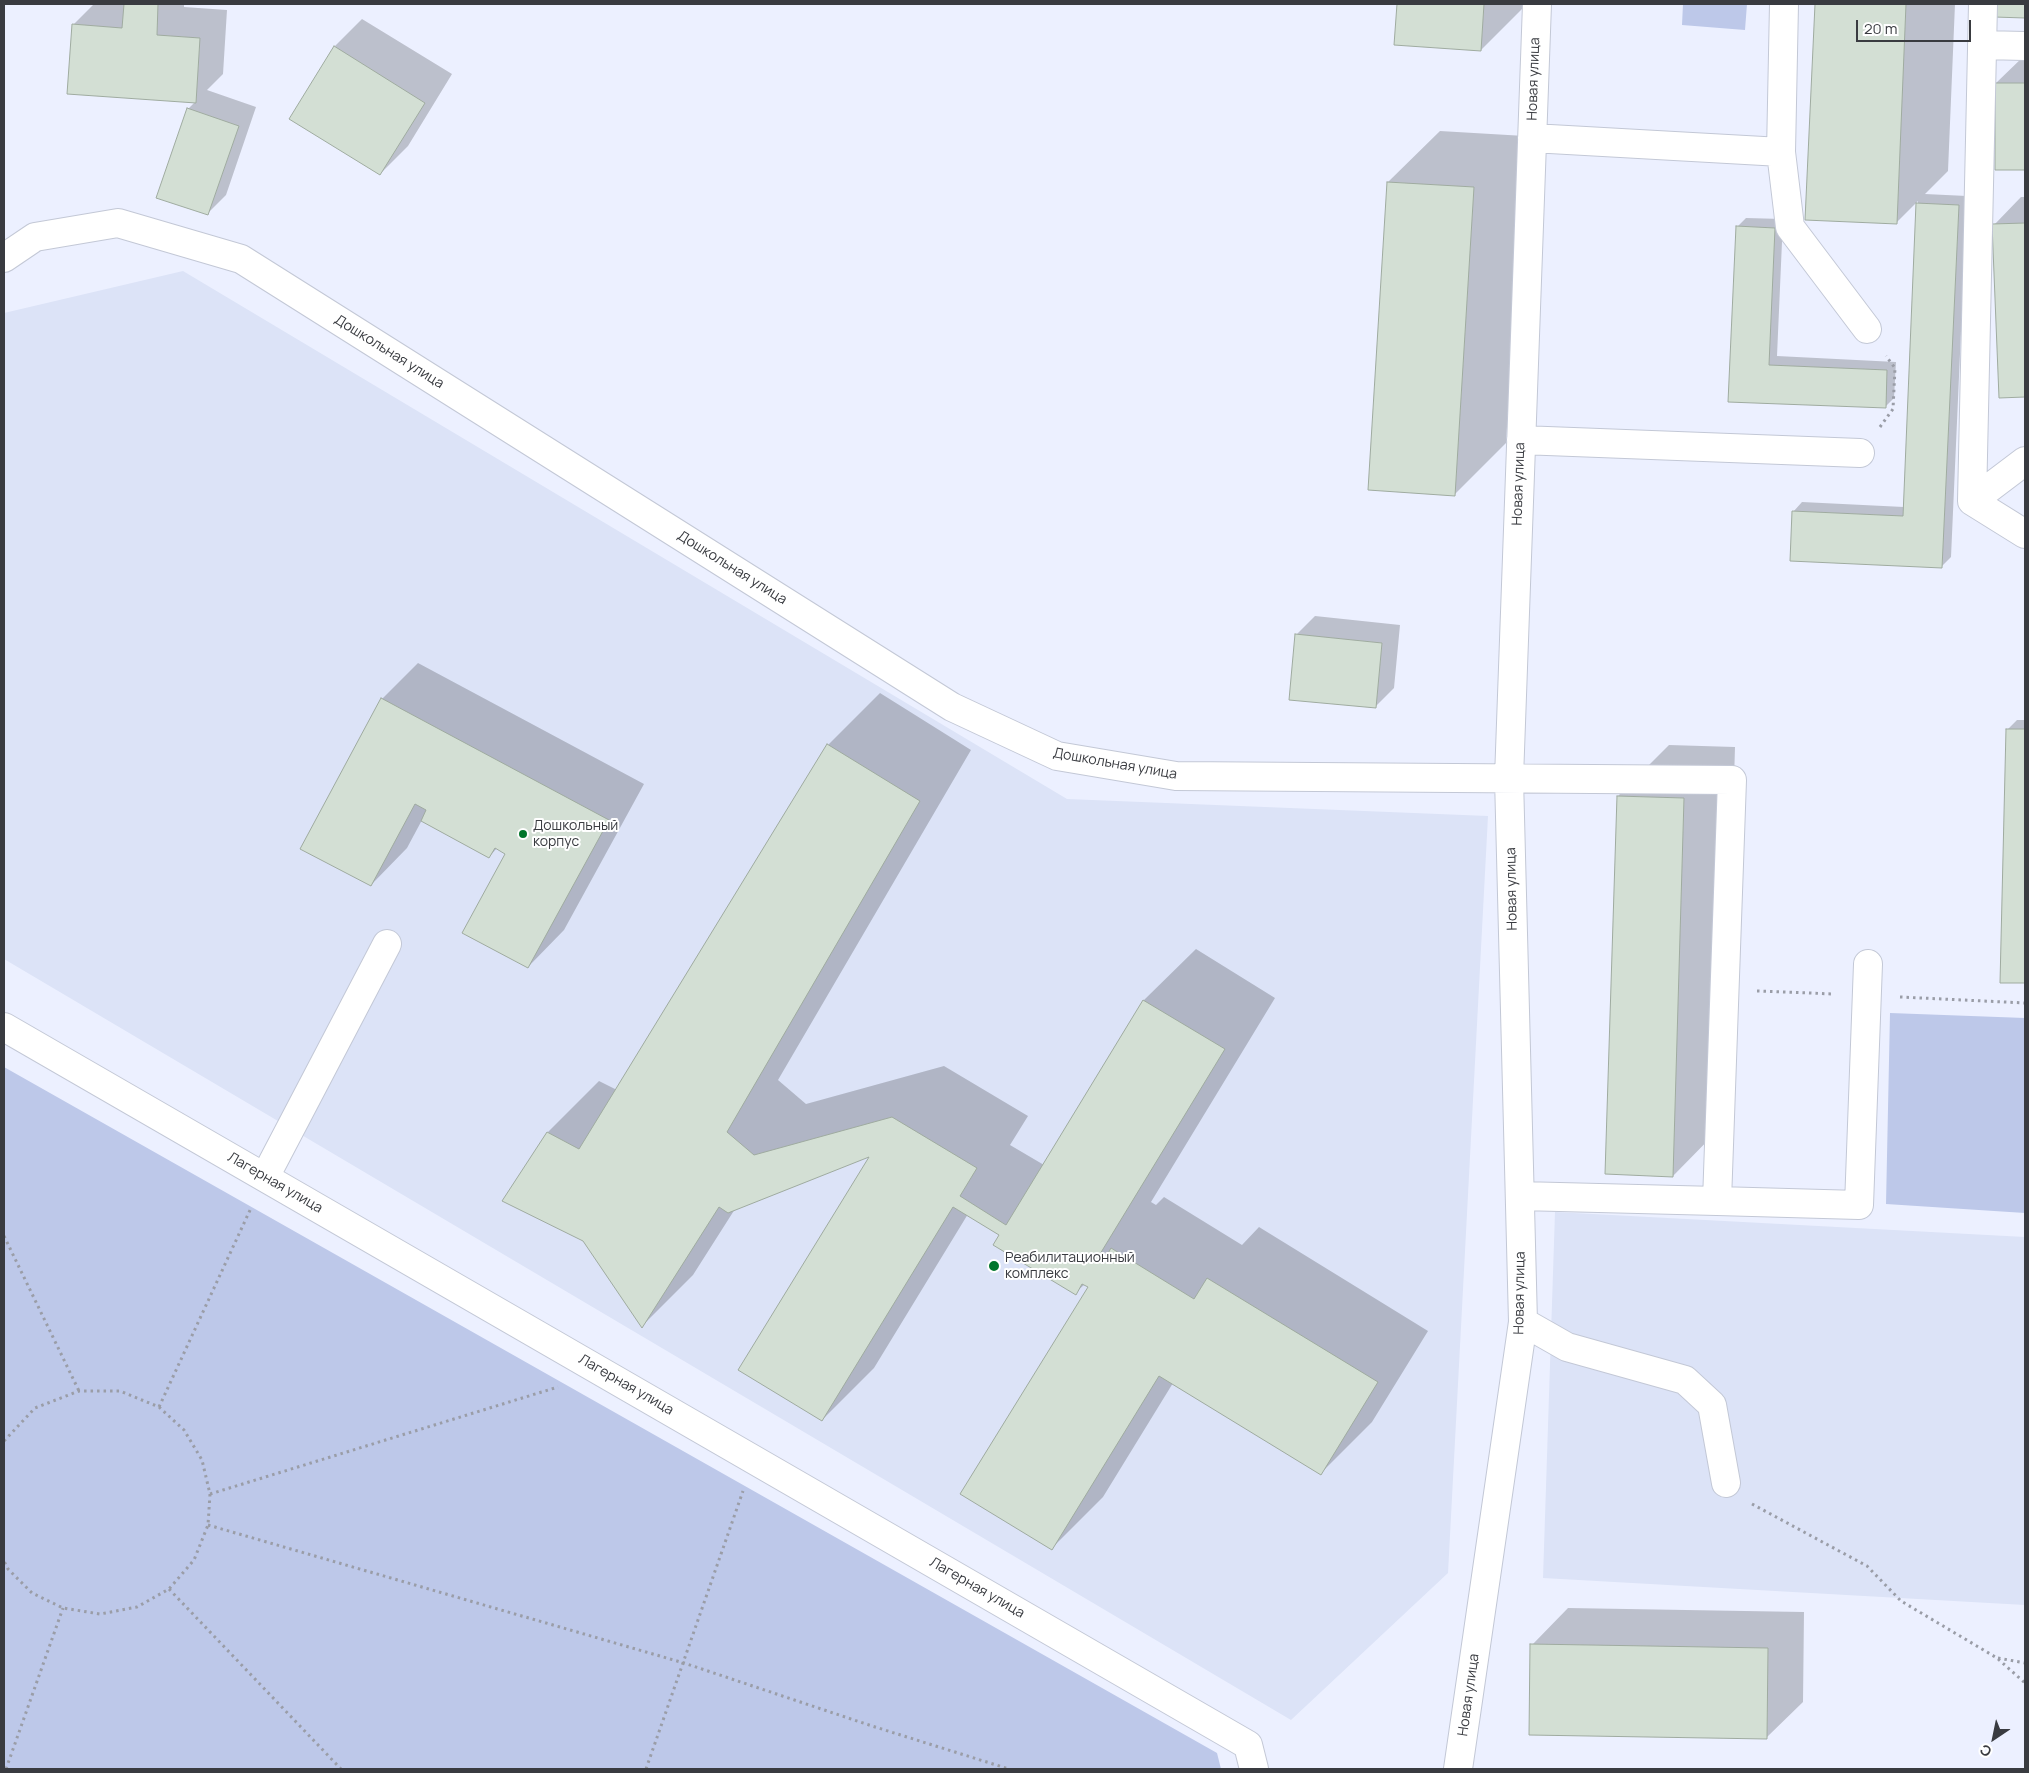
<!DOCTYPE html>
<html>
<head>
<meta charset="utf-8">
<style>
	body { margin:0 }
	#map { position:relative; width:2029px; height:1773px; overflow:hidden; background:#ecf0ff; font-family:Manrope,sans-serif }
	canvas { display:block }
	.frame { position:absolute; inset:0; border:5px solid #393b40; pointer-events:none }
	.north { position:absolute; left:1969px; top:1713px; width:50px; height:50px; -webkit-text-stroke:4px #fff; paint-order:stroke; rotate:214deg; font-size:14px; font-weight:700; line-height:20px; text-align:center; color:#393b40 }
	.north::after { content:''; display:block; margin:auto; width:18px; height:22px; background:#393b40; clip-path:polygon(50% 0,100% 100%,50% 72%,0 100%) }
	.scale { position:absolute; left:1856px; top:20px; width:115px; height:22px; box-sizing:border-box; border:2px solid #393b40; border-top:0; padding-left:6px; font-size:15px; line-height:18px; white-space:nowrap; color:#393b40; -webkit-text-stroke:4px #fff; paint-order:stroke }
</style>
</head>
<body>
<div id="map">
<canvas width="2029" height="1773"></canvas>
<div class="frame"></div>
<div class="north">С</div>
<div class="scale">20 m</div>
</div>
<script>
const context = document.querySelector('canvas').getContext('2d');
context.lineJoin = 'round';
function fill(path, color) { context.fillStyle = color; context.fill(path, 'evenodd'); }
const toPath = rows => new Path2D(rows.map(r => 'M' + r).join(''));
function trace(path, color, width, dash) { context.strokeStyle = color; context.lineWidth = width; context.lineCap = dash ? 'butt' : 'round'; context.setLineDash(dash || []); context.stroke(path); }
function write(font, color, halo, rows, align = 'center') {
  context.font = font + ' Manrope,sans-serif'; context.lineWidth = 4; context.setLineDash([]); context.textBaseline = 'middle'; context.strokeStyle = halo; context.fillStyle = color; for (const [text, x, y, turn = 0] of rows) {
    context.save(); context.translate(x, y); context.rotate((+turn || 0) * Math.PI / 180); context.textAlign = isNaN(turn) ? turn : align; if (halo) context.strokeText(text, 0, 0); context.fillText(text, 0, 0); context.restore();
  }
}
fill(toPath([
	[183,271,1067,799,1488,816,1448,1573,1291,1720,4,959,4,313],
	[1555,1212,2025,1237,2025,1605,1543,1578]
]), '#dce3f7');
fill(toPath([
	[1683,4,1747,4,1745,30,1682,25],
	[1890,1013,2025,1018,2025,1213,1886,1204],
	[4,1067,1217,1753,1221,1769,4,1769]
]), '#bdc8e9');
fill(toPath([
	[94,4,184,4,184,7,227,10,223,74,207,90,256,107,226,195,207,214,188,109,195,102,73,25],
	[1398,4,1527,4,1481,50,1395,44],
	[1816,4,1955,4,1948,171,1925,194,1967,196,1951,557,1942,566,1793,512,1802,502,1904,507,1918,201,1896,223,1807,219],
	[362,19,452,74,408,146,380,174,335,46],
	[2024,56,2025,169,1996,168,1996,83],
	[1440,131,1525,136,1506,443,1455,494,1388,182],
	[2021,197,2025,197,2025,396,2000,397,1994,225],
	[1746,218,1783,219,1777,356,1896,362,1894,398,1885,407,1729,400,1737,227],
	[1315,616,1400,625,1394,688,1375,707,1296,635],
	[418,663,644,784,564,930,528,967,507,853,497,848,489,857,422,820,407,848,371,885,382,699],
	[880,693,971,750,778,1080,806,1104,944,1066,1028,1116,1010,1145,1044,1165,1144,1000,1196,949,1275,998,1151,1202,1156,1205,1164,1197,1242,1245,1259,1227,1428,1331,1372,1422,1321,1473,1173,1383,1103,1497,1052,1548,1089,1286,1085,1284,1075,1293,1001,1234,968,1214,874,1368,822,1420,872,1155,735,1209,693,1275,642,1326,548,1132,599,1081,617,1090,828,745],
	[2017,720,2025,720,2025,982,2002,981,2008,729],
	[1669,745,1735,747,1724,1124,1673,1176,1618,796],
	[1568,1608,1804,1612,1803,1702,1766,1738,1532,1645]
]), '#0003');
const building = toPath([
	[124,4,158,4,157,35,200,38,196,103,67,94,72,24,122,28,124,4],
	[1397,4,1484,4,1481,51,1394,45,1397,4],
	[1815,4,1906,4,1897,224,1805,220,1815,4],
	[1994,4,2025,4,2025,18,1994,17,1994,4],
	[334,46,425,103,380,175,289,119,334,46],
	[1995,83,2025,83,2025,170,1995,170,1995,83],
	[187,108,239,126,208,215,156,198,187,108],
	[1387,182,1474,187,1455,496,1368,490,1387,182],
	[1916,203,1959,205,1942,568,1790,561,1792,511,1903,516,1916,203],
	[2025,223,2025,397,1999,398,1992,224,2025,223],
	[1736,226,1775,228,1769,365,1887,370,1886,408,1728,402,1736,226],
	[1295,634,1382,643,1376,708,1289,700,1295,634],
	[381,698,609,820,528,968,462,933,505,854,495,848,489,858,421,821,426,810,415,804,371,886,300,849,381,698],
	[2006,729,2025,729,2025,983,2000,983,2006,729],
	[827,744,920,801,727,1132,754,1155,892,1117,977,1168,960,1196,1006,1225,1143,1000,1225,1049,1100,1254,1106,1257,1111,1248,1194,1299,1207,1278,1378,1382,1321,1475,1159,1376,1052,1550,960,1494,1088,1287,1082,1284,1076,1295,993,1245,999,1235,953,1207,822,1421,738,1370,869,1157,728,1213,719,1207,642,1328,583,1241,502,1201,547,1132,579,1149,827,744],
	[1617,796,1684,798,1673,1177,1605,1174,1617,796],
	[1530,1644,1768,1648,1767,1739,1529,1735,1530,1644]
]);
fill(building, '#d3dfd4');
trace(building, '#9faba0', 1);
const minor = toPath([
	[1983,4,1972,501,2025,534],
	[1982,45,2025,46],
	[1532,138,1781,152,1784,4],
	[1781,152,1790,227,1867,329],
	[4,258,35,237,118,223,241,259,952,707,1057,756,1176,776,1732,780,1717,1201,1520,1196],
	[1521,440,1860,453],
	[1972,501,2025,461],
	[4,1027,1248,1745,1254,1769],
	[265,1177,387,944],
	[1717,1201,1859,1205,1868,964],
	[1523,1322,1567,1347,1685,1380,1712,1405,1726,1483],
	[1458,1769,1523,1322,1509,778,1537,4]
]);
trace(minor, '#c3c8d6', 30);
trace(toPath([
	[1880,427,1893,409,1895,368,1886,356],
	[1757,991,1834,994],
	[1900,997,2025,1003],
	[4,1236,79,1391],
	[159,1407,251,1208],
	[4,1441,35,1408,79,1391,120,1391,159,1407,184,1430,202,1460,210,1494,208,1525,194,1560,169,1589,137,1607,100,1614,63,1608,32,1593,8,1569,4,1561],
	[210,1494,558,1387],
	[1752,1504,1867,1566,1901,1601,1997,1658,2025,1683],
	[208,1525,684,1663,872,1726,1009,1769],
	[169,1589,341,1769],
	[1998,1658,2025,1663],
	[6,1769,63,1608],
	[646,1769,743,1491]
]), '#9a9da7', 3, [2.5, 4]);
trace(minor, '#fff', 28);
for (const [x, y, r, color] of [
	[523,834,5,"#00752a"],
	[994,1266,6,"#00752a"]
]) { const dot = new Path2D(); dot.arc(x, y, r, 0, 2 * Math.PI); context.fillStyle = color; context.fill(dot); trace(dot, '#fff', 2); }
write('14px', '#393b40', '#fff', [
	["Новая улица",1534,79,-88],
	["Дошкольная улица",389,352,32],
	["Новая улица",1519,484,-88],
	["Дошкольная улица",732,568,32],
	["Дошкольная улица",1115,764,10],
	["Новая улица",1512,889,-91],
	["Лагерная улица",275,1183,30],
	["Новая улица",1520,1293,-89],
	["Лагерная улица",626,1385,30],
	["Лагерная улица",977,1588,30],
	["Новая улица",1469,1695,-82]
]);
write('14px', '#393b40', '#fff', [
	["Дошкольный",533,826],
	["корпус",533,842],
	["Реабилитационный",1005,1258],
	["комплекс",1005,1274]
], 'left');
</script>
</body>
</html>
